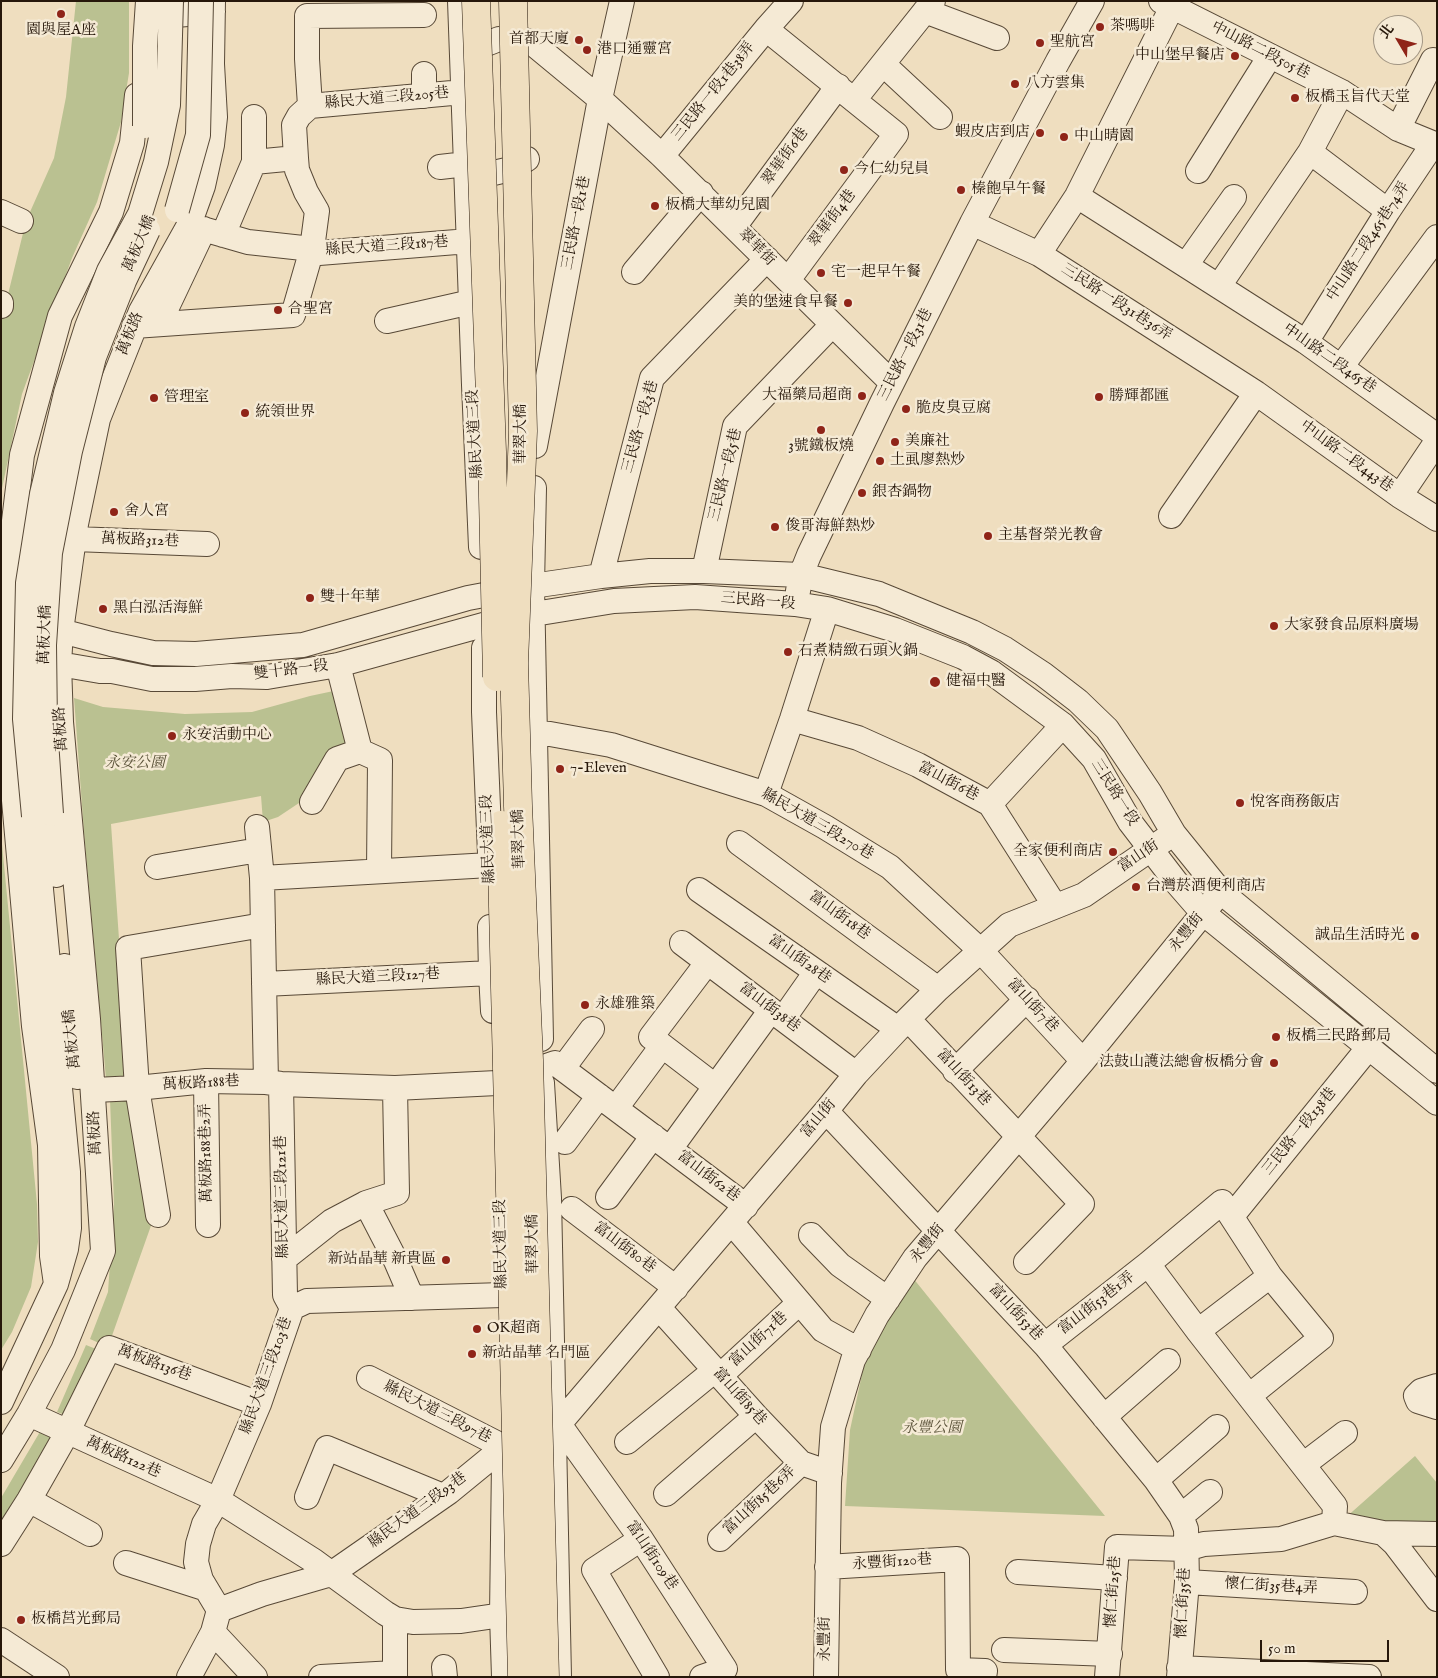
<!DOCTYPE html>
<html>
<head>
<meta charset="utf-8">
<style>
	body { margin:0 }
	#map { position:relative; width:1438px; height:1678px; overflow:hidden; background:#efdebf; font-family:"IM FELL English","Noto Serif TC",serif }
	canvas { display:block }
	.frame { position:absolute; inset:0; border:2px solid #26170a; pointer-events:none }
	.north { position:absolute; left:1373px; top:15px; width:50px; height:50px; box-sizing:border-box; background:#f5ead5; border:1px solid #a29684; border-radius:50%; rotate:307deg; font-size:14px; font-weight:700; line-height:20px; text-align:center; color:#26170a }
	.north::after { content:''; display:block; margin:auto; width:18px; height:22px; background:#8f2418; clip-path:polygon(50% 0,100% 100%,50% 72%,0 100%) }
	.scale { position:absolute; left:1260px; top:1640px; width:129px; height:22px; box-sizing:border-box; border:2px solid #26170a; border-top:0; padding-left:6px; font-size:15px; line-height:18px; white-space:nowrap; color:#26170a; -webkit-text-stroke:4px #f5ead5; paint-order:stroke }
</style>
</head>
<body>
<div id="map">
<canvas width="1438" height="1678"></canvas>
<div class="frame"></div>
<div class="north">北</div>
<div class="scale">50 m</div>
</div>
<script>
const context = document.querySelector('canvas').getContext('2d');
context.lineJoin = 'round';
function fill(path, color) { context.fillStyle = color; context.fill(path, 'evenodd'); }
const toPath = rows => new Path2D(rows.map(r => 'M' + r).join(''));
function trace(path, color, width, dash) { context.strokeStyle = color; context.lineWidth = width; context.lineCap = dash ? 'butt' : 'round'; context.setLineDash(dash || []); context.stroke(path); }
function write(font, color, halo, rows, align = 'center') {
  context.font = font + ' "IM FELL English","Noto Serif TC",serif'; context.lineWidth = 5; context.setLineDash([]); context.textBaseline = 'middle'; context.strokeStyle = halo; context.fillStyle = color; for (const [text, x, y, turn = 0] of rows) {
    context.save(); context.translate(x, y); context.rotate((+turn || 0) * Math.PI / 180); context.textAlign = isNaN(turn) ? turn : align; if (halo) context.strokeText(text, 0, 0); context.fillText(text, 0, 0); context.restore();
  }
}
fill(toPath([
	[76,1,129,1,129,73,121,122,97,202,72,258,22,394,1,493,1,323,26,221,54,158,66,97],
	[343,689,356,736,326,785,278,817,263,822,261,796,111,824,129,1083,106,1079,84,832,74,698,103,707,185,714,252,712,310,696],
	[1,834,37,1204,38,1242,31,1287,12,1332,1,1350],
	[132,1097,153,1220,108,1347,90,1339,108,1292,114,1204,110,1099],
	[913,1278,1105,1516,845,1506,850,1430,864,1365,883,1318],
	[86,1345,101,1351,73,1418,57,1412],
	[41,1430,56,1439,1,1534,1,1498],
	[1415,1456,1437,1483,1437,1530,1335,1527]
]), '#bac191');
const minor = toPath([
	[460,1,474,385,481,547],
	[1161,1,1342,92,1398,129,1437,145],
	[925,11,997,38],
	[150,17,213,12],
	[466,60,471,50,499,39,524,40,531,42,600,99,662,156,892,383],
	[883,64,940,117],
	[424,96,424,74],
	[854,100,933,1],
	[310,106,307,59,307,16,424,15],
	[310,106,463,92],
	[1398,129,1433,60],
	[1310,152,1388,211],
	[662,156,766,29],
	[254,162,296,158],
	[440,167,466,164,473,171,489,174,511,169,527,159],
	[1198,171,1270,56],
	[1077,196,1306,342,1437,436],
	[1,212,21,221],
	[972,223,1039,254,1256,393,1400,496,1437,519],
	[189,225,248,242,312,249,319,253,469,241],
	[734,227,838,86],
	[223,235,254,162,254,117],
	[1039,254,1077,196,1175,1],
	[1186,265,1234,197],
	[634,272,701,193],
	[788,280,896,134,766,29,791,1],
	[1219,286,1310,152,1342,92],
	[1,303,1,306],
	[387,321,471,302],
	[159,324,204,229],
	[134,326,293,315,312,249,317,211,306,192,297,170,296,158,294,125,299,116,310,106],
	[1306,342,1388,211,1433,144],
	[1341,367,1437,237],
	[535,446,600,99,622,1],
	[534,488,532,586,541,1039],
	[1400,496,1437,441],
	[1171,516,1256,393],
	[59,541,74,539,207,544],
	[704,571,735,426,832,325],
	[601,576,652,378,767,259],
	[798,591,801,575,809,555,882,403,972,223,1058,61,1092,1],
	[1,620,61,631,111,644,153,653,196,654,303,645,468,598,532,586,601,576,650,571,704,571,801,575,879,594,972,632,1005,649,1043,674,1078,701,1107,729,1150,793,1174,834,1221,892,1437,1071],
	[484,648,484,712,490,854],
	[1,649,59,664,100,671,112,671,152,679,195,679,232,676,267,677,338,665,483,625,534,614,614,601,695,597,795,604,827,609,895,630,963,657,991,672,1063,725,1094,759,1130,822,1176,882,1203,913,1437,1103],
	[338,665,360,751],
	[792,719,858,738,918,765,990,804,1055,906],
	[522,736,536,733,550,734,611,745,766,794,825,827,890,867,981,951,1083,1061],
	[766,794,792,719,827,609],
	[312,802,337,759,360,751,380,760,379,871],
	[990,804,1063,725],
	[51,814,56,875],
	[257,827,262,878,266,1082],
	[739,843,938,989],
	[157,867,259,850],
	[262,878,490,865],
	[699,890,898,1029],
	[490,927,491,973,493,1011],
	[682,943,856,1074],
	[707,963,651,1037,715,1086],
	[65,966,77,1077],
	[264,984,491,973],
	[783,1019,816,972],
	[908,1019,1082,1204,1026,1262],
	[563,1068,592,1029],
	[955,1071,1027,999],
	[206,1081,208,1225],
	[542,1083,549,1198,559,1677],
	[281,1084,285,1295,292,1308],
	[395,1088,397,1193,366,1203,396,1261,412,1298],
	[94,1090,137,1088,206,1081,266,1082,281,1084,395,1088,497,1083,555,1063,746,1206],
	[616,1108,662,1046],
	[826,1111,1045,1345,1156,1480,1181,1516,1186,1529,1187,1582,1179,1677],
	[565,1142,599,1096],
	[670,1149,771,1010],
	[608,1197,653,1136],
	[572,1209,676,1288],
	[158,1215,137,1088,128,948,263,925],
	[1232,1216,1369,1047],
	[732,1223,823,1330,859,1350],
	[811,1235,840,1265,888,1299],
	[284,1259,332,1221,366,1203],
	[1148,1264,1198,1331,1335,1506,1334,1523],
	[56,1284,52,1256,50,1145,34,1026,3,676,5,649,2,620,22,455,60,316,111,212,132,143,137,95],
	[659,1308,756,1416,801,1463,830,1473],
	[1198,1331,1270,1276],
	[1045,1345,1148,1264,1222,1202,1270,1276,1321,1338,1249,1396],
	[720,1376,799,1303],
	[369,1378,504,1447],
	[1437,1386,1421,1391,1416,1396,1418,1401,1437,1407],
	[1,1402,56,1284,66,1249,69,1228,68,1172,34,816],
	[29,1414,218,1500,314,1561,385,1613,395,1619,413,1622,461,1621,502,1615],
	[1104,1417,1168,1361],
	[559,1424,641,1539,725,1669,702,1677],
	[546,1433,553,1430,559,1424,826,1111,856,1074,898,1029,938,989,1009,925,1084,895,1164,840],
	[627,1442,715,1370],
	[1,1460,29,1414,63,1350,103,1251,88,1019,61,722,59,664,61,631,76,524,98,419,141,311,189,225,203,186,212,145,215,117,212,64,213,1],
	[1303,1465,1345,1433],
	[1156,1480,1217,1427],
	[666,1494,756,1416],
	[307,1497,327,1448,443,1496],
	[29,1500,90,1534],
	[1181,1516,1210,1492],
	[1383,1533,1395,1544,1437,1599],
	[641,1539,594,1570,657,1677],
	[720,1539,801,1463],
	[1,1544,29,1500,67,1433,109,1348,259,1404],
	[126,1563,204,1588],
	[827,1567,957,1559,958,1670,985,1671,984,1677],
	[1018,1572,1115,1578],
	[1187,1582,1355,1592],
	[219,1610,262,1594,331,1574,449,1492,504,1447,514,1444],
	[219,1610,201,1580,196,1562,198,1544,204,1524,218,1500,259,1404,292,1308,307,1301,503,1295],
	[395,1619,395,1677],
	[213,1632,255,1677],
	[1,1640,57,1677],
	[1004,1650,1110,1654],
	[444,1667,445,1677],
	[1179,1668,1369,1677],
	[189,1677,213,1632,219,1610],
	[321,1677,395,1673],
	[504,1677,502,1615,504,1462],
	[826,1677,829,1483,833,1427,853,1360,877,1315,915,1258,1083,1061,1213,901],
	[1107,1677,1117,1547,1186,1549,1204,1544,1281,1539,1334,1523,1383,1533,1437,1534]
]);
trace(minor, '#584937', 26);
trace(minor, '#f5ead5', 24);
const minorBridge = toPath([
	[145,126,145,46,148,1],
	[177,210,198,135,201,1],
	[51,814,45,726,44,645,50,553,70,451,94,357,124,281,148,230],
	[34,816,25,719,28,583,42,494,66,393,87,327,109,271,140,214,156,162,168,105,171,1]
]);
const highwayBridge = toPath([
	[476,1,492,452,497,677],
	[513,1,523,431,514,663,518,806,529,1060,545,1677],
	[501,825,522,1677]
]);
trace(minorBridge, '#584937', 26, []);
trace(highwayBridge, '#26170a', 29, []);
trace(minorBridge, '#f5ead5', 24);
trace(highwayBridge, '#efdebf', 28);
for (const [x, y, r, color] of [
	[61,14,5,"#8f2418"],
	[1100,27,5,"#8f2418"],
	[579,40,5,"#8f2418"],
	[1040,43,5,"#8f2418"],
	[587,50,5,"#8f2418"],
	[1235,56,5,"#8f2418"],
	[1015,84,5,"#8f2418"],
	[1295,98,5,"#8f2418"],
	[1040,133,5,"#8f2418"],
	[1064,137,5,"#8f2418"],
	[844,170,5,"#8f2418"],
	[961,190,5,"#8f2418"],
	[655,206,5,"#8f2418"],
	[821,273,5,"#8f2418"],
	[848,303,5,"#8f2418"],
	[278,310,5,"#8f2418"],
	[862,396,5,"#8f2418"],
	[1099,397,5,"#8f2418"],
	[154,398,5,"#8f2418"],
	[906,409,5,"#8f2418"],
	[245,413,5,"#8f2418"],
	[821,430,5,"#8f2418"],
	[895,442,5,"#8f2418"],
	[880,461,5,"#8f2418"],
	[862,493,5,"#8f2418"],
	[114,512,5,"#8f2418"],
	[775,527,5,"#8f2418"],
	[988,536,5,"#8f2418"],
	[310,598,5,"#8f2418"],
	[103,609,5,"#8f2418"],
	[1274,626,5,"#8f2418"],
	[788,652,5,"#8f2418"],
	[935,682,6,"#8f2418"],
	[172,736,5,"#8f2418"],
	[560,769,5,"#8f2418"],
	[1240,803,5,"#8f2418"],
	[1113,852,5,"#8f2418"],
	[1136,887,5,"#8f2418"],
	[1415,936,5,"#8f2418"],
	[585,1005,5,"#8f2418"],
	[1276,1037,5,"#8f2418"],
	[1274,1063,5,"#8f2418"],
	[446,1260,5,"#8f2418"],
	[477,1329,5,"#8f2418"],
	[472,1354,5,"#8f2418"],
	[21,1620,5,"#8f2418"]
]) { const dot = new Path2D(); dot.arc(x, y, r, 0, 2 * Math.PI); context.fillStyle = color; context.fill(dot); trace(dot, '#f5ead5', 2); }
write('15px', '#26170a', '#f5ead5', [
	["茶嗎啡",1110,27],
	["園與屋A座",61,31,"center"],
	["首都天廈",569,40,"right"],
	["聖航宮",1050,43],
	["港口通靈宮",597,50],
	["中山堡早餐店",1225,56,"right"],
	["八方雲集",1025,84],
	["板橋玉旨代天堂",1305,98],
	["蝦皮店到店",1030,133,"right"],
	["中山晴園",1074,137],
	["今仁幼兒員",854,170],
	["榛飽早午餐",971,190],
	["板橋大華幼兒園",665,206],
	["宅一起早午餐",831,273],
	["美的堡速食早餐",838,303,"right"],
	["合聖宮",288,310],
	["大福藥局超商",852,396,"right"],
	["勝輝都匯",1109,397],
	["管理室",164,398],
	["脆皮臭豆腐",916,409],
	["統領世界",255,413],
	["美廉社",905,442],
	["3號鐵板燒",821,447,"center"],
	["土虱廖熱炒",890,461],
	["銀杏鍋物",872,493],
	["舍人宮",124,512],
	["俊哥海鮮熱炒",785,527],
	["主基督榮光教會",998,536],
	["雙十年華",320,598],
	["黑白泓活海鮮",113,609],
	["大家發食品原料廣場",1284,626],
	["石煮精緻石頭火鍋",798,652],
	["健福中醫",946,682],
	["永安活動中心",182,736],
	["7-Eleven",570,769],
	["悅客商務飯店",1250,803],
	["全家便利商店",1103,852,"right"],
	["台灣菸酒便利商店",1146,887],
	["誠品生活時光",1405,936,"right"],
	["永雄雅築",595,1005],
	["板橋三民路郵局",1286,1037],
	["法鼓山護法總會板橋分會",1264,1063,"right"],
	["新站晶華 新貴區",436,1260,"right"],
	["OK超商",487,1329],
	["新站晶華 名門區",482,1354],
	["板橋莒光郵局",31,1620]
], 'left');
write('15px', '#26170a', '#f5ead5', [
	["中山路二段505巷",1260,51,27],
	["三民路一段1巷38弄",714,92,-51],
	["縣民大道三段205巷",387,99,-5],
	["翠華街6巷",786,157,-54],
	["翠華街4巷",833,219,-53],
	["三民路一段1巷",577,223,-79],
	["中山路二段465巷74弄",1369,242,-57],
	["萬板大橋",140,244,-67],
	["縣民大道三段187巷",387,247,-4],
	["翠華街",756,248,45],
	["三民路一段31巷36弄",1116,303,33],
	["萬板路",131,334,-68],
	["三民路一段31巷",906,355,-63],
	["中山路二段465巷",1329,359,35],
	["三民路一段3巷",641,427,-74],
	["縣民大道三段",476,434,-93],
	["華翠大橋",522,434,-90],
	["中山路二段443巷",1346,457,36],
	["三民路一段5巷",726,475,-76],
	["萬板路312巷",140,541,2],
	["三民路一段",758,602,5],
	["萬板大橋",46,635,-88],
	["雙十路一段",291,671,-7],
	["萬板路",62,729,-94],
	["富山街6巷",948,782,28],
	["三民路一段",1114,793,58],
	["縣民大道三段270巷",817,825,30],
	["縣民大道三段",489,839,-92],
	["華翠大橋",520,839,-92],
	["富山街",1139,857,-34],
	["富山街18巷",839,916,36],
	["永豐街",1187,933,-51],
	["富山街28巷",799,960,35],
	["縣民大道三段127巷",378,978,-3],
	["富山街7巷",1032,1006,47],
	["富山街38巷",769,1008,37],
	["萬板大橋",73,1039,-96],
	["富山街13巷",963,1078,47],
	["萬板路188巷",201,1084,-3],
	["富山街",819,1119,-50],
	["三民路一段138巷",1300,1132,-51],
	["萬板路",96,1133,-93],
	["萬板路188巷2弄",207,1153,-91],
	["富山街62巷",708,1177,37],
	["縣民大道三段121巷",283,1197,-91],
	["縣民大道三段",502,1244,-91],
	["華翠大橋",534,1244,-91],
	["永豐街",928,1244,-51],
	["富山街80巷",624,1248,37],
	["富山街53巷1弄",1097,1304,-38],
	["富山街53巷",1015,1313,47],
	["富山街71巷",759,1340,-43],
	["萬板路136巷",154,1364,20],
	["縣民大道三段103巷",267,1376,-70],
	["富山街85巷",739,1397,48],
	["縣民大道三段97巷",437,1413,27],
	["萬板路122巷",123,1458,24],
	["富山街85巷6弄",760,1501,-43],
	["縣民大道三段93巷",418,1511,-36],
	["富山街109巷",651,1556,56],
	["永豐街120巷",892,1563,-4],
	["懷仁街35巷4弄",1271,1587,3],
	["懷仁街25巷",1114,1592,-86],
	["懷仁街35巷",1184,1603,-87],
	["永豐街",826,1639,-90]
]);
write('italic 15px', '#5a5239', '#f5ead5', [
	["永安公園",135,764],
	["永豐公園",932,1429]
]);
</script>
</body>
</html>
